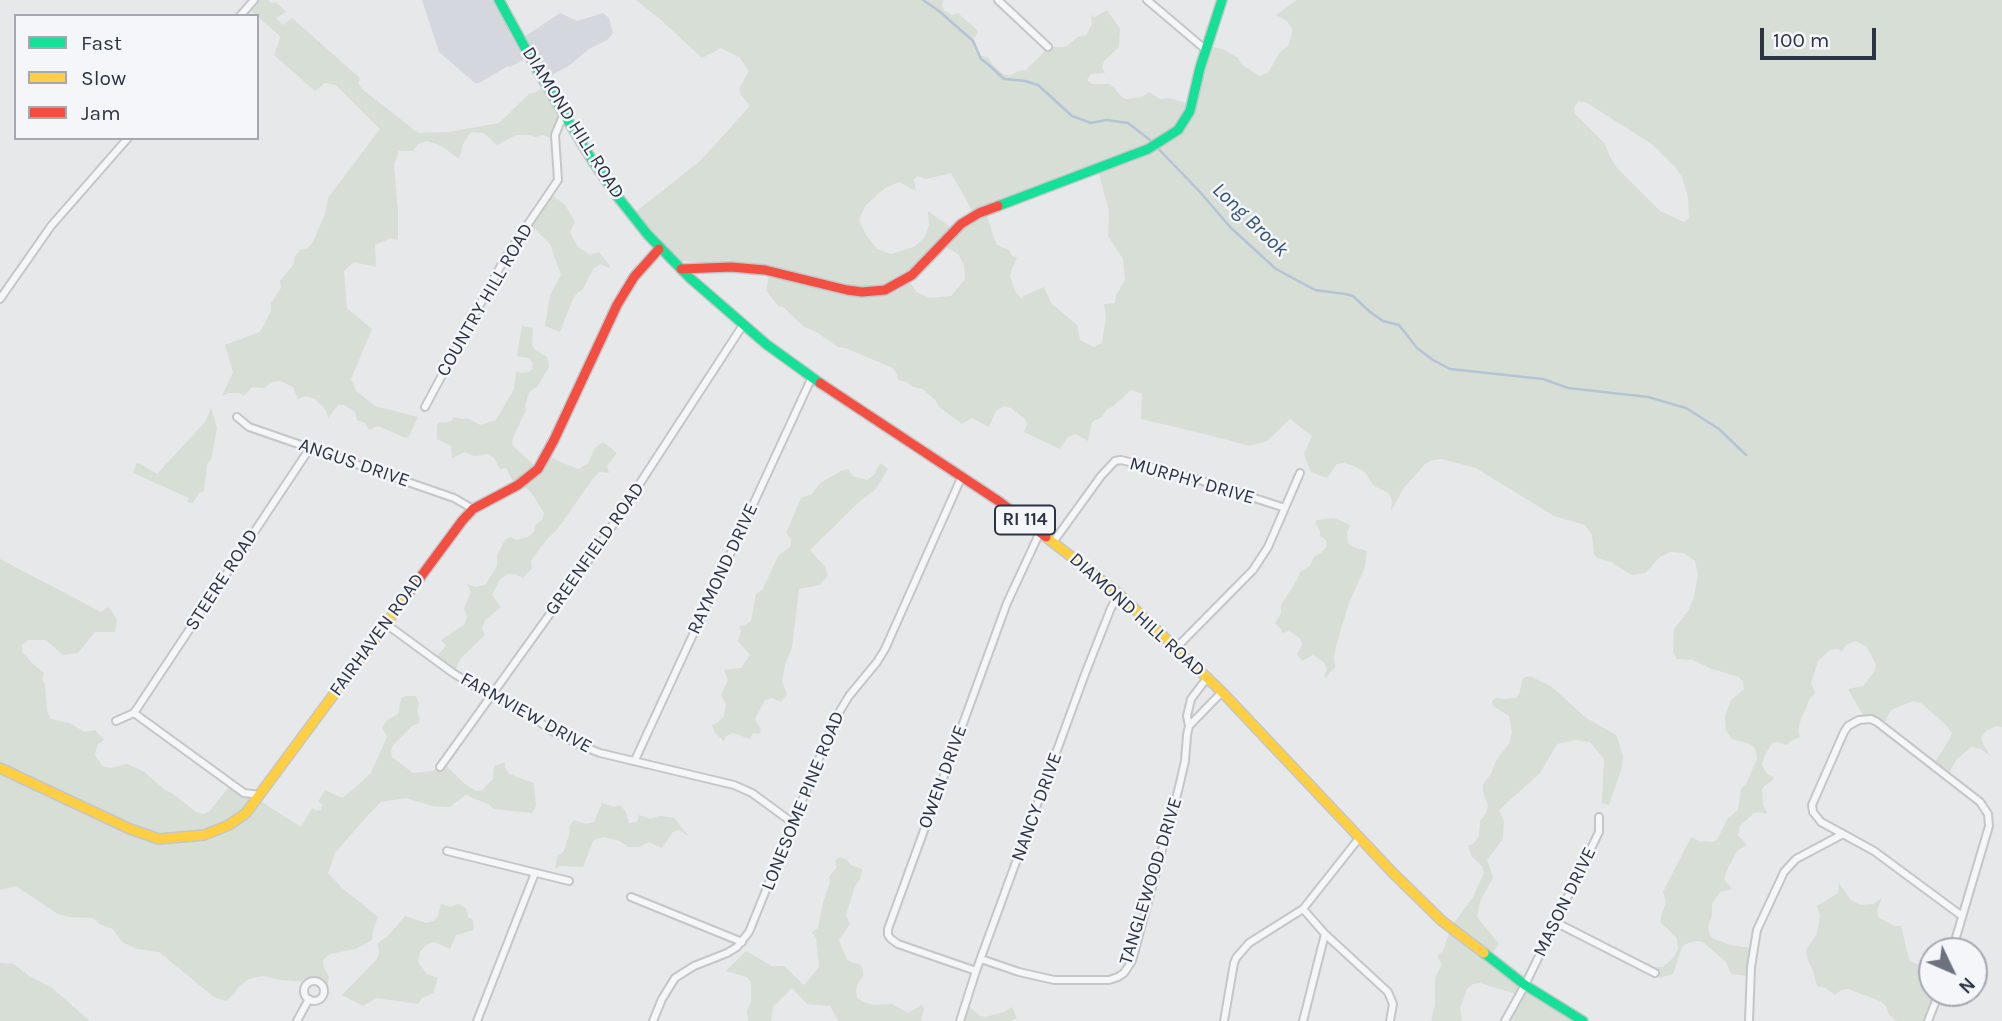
<!DOCTYPE html>
<html>
<head>
<meta charset="utf-8">
<style>
	body { margin:0 }
	#map { position:relative; width:2002px; height:1021px; overflow:hidden; background:#e6e8ea; font-family:Karla,sans-serif }
	canvas { display:block }
	.legend { position:absolute; left:14px; top:14px; width:245px; height:126px; box-sizing:border-box; background:#f4f6f9; border:2px solid #a4a8b1; margin:0; padding:9px 12px; list-style:none; font-size:21px; color:#2b3445 }
	.legend li { display:flex; align-items:center; gap:14px; height:35px }
	.legend b { width:35px; border:2px solid #a4a8b1 }
	.north { position:absolute; left:1918px; top:937px; width:70px; height:70px; box-sizing:border-box; background:#f4f6f9; border:2px solid #a4a8b1; border-radius:50%; rotate:134deg; font-size:19px; font-weight:700; line-height:28px; text-align:center; color:#2b3445 }
	.north::after { content:''; display:block; margin:auto; width:24px; height:32px; background:#6c737f; clip-path:polygon(50% 0,100% 100%,50% 72%,0 100%) }
	.scale { position:absolute; left:1760px; top:28px; width:116px; height:32px; box-sizing:border-box; border:4px solid #2b3445; border-top:0; padding-left:9px; font-size:21px; line-height:24px; white-space:nowrap; color:#2b3445; -webkit-text-stroke:5px #f4f6f9; paint-order:stroke }
</style>
</head>
<body>
<div id="map">
<canvas width="2002" height="1021"></canvas>
<ul class="legend">
<li><b style="height:9px;background:#16e098"></b>Fast</li>
<li><b style="height:9px;background:#ffcf43"></b>Slow</li>
<li><b style="height:9px;background:#f24e42"></b>Jam</li>
</ul>
<div class="north">N</div>
<div class="scale">100 m</div>
</div>
<script>
const context = document.querySelector('canvas').getContext('2d');
context.lineJoin = 'round';
function fill(path, color) { context.fillStyle = color; context.fill(path, 'evenodd'); }
const toPath = rows => new Path2D(rows.map(r => 'M' + r).join(''));
function trace(path, color, width, dash) { context.strokeStyle = color; context.lineWidth = width; context.lineCap = dash ? 'butt' : 'round'; context.setLineDash(dash || []); context.stroke(path); }
function write(font, color, halo, rows, align = 'center') {
  context.font = font + ' Karla,sans-serif'; context.lineWidth = 5; context.setLineDash([]); context.textBaseline = 'middle'; context.strokeStyle = halo; context.fillStyle = color; for (const [text, x, y, turn = 0] of rows) {
    context.save(); context.translate(x, y); context.rotate((+turn || 0) * Math.PI / 180); context.textAlign = isNaN(turn) ? turn : align; if (halo) context.strokeText(text, 0, 0); context.fillText(text, 0, 0); context.restore();
  }
}
fill(toPath([
	[422,0,499,0,521,39,560,13,577,21,603,13,609,18,613,33,607,40,589,49,570,65,543,80,529,57,510,67,508,66,479,83,475,83,439,52]
]), '#d4d7dd');
fill(toPath([
	[251,0,268,0,271,3,276,2,286,12,276,18,283,25,292,18,360,78,358,83,362,89,418,133,449,132,499,123,529,94,536,92,545,85,565,118,553,139,543,135,535,137,530,135,516,135,497,145,484,133,471,132,464,142,459,159,440,145,427,141,418,144,413,151,399,151,394,165,398,211,398,240,391,238,375,245,376,267,354,262,344,271,347,308,372,329,351,379,356,391,375,406,418,417,409,436,406,438,378,426,369,430,365,423,357,420,355,412,344,405,338,405,328,418,326,410,315,399,306,396,298,399,293,387,280,381,272,382,264,388,252,387,244,396,239,393,228,393,222,396,233,372,225,345,260,332,271,311,271,303,281,288,280,281,294,264,295,256,300,250,308,248,313,242,325,214,328,198,380,129,336,85,325,83,315,91,274,55,280,38,279,35,245,6],
	[636,0,943,0,942,6,945,11,952,15,958,13,978,31,973,41,975,50,982,56,988,57,992,64,1003,74,1010,76,1018,71,1026,70,1049,47,1066,47,1078,37,1086,35,1092,24,1091,15,1095,17,1107,10,1120,29,1119,47,1104,61,1102,67,1105,73,1091,74,1087,80,1092,84,1110,84,1123,98,1127,99,1142,97,1149,92,1160,99,1170,98,1188,104,1207,45,1225,50,1234,56,1238,57,1241,64,1259,76,1268,73,1280,52,1288,46,1292,34,1292,29,1287,21,1276,15,1297,0,2002,0,2002,727,1996,726,1986,731,1981,738,1983,744,1991,757,1981,749,1971,747,1956,760,1949,773,1947,773,1934,763,1948,742,1952,733,1945,724,1921,703,1913,701,1891,710,1884,724,1864,717,1848,689,1863,686,1874,672,1876,665,1867,647,1856,641,1846,645,1842,651,1837,649,1830,650,1818,661,1811,683,1815,693,1810,698,1801,719,1798,730,1800,737,1791,741,1787,745,1778,742,1772,743,1765,755,1762,765,1767,774,1774,777,1772,781,1764,786,1762,790,1763,805,1767,812,1766,814,1758,812,1754,813,1740,826,1738,835,1747,845,1737,851,1727,870,1724,879,1732,889,1720,892,1712,904,1712,915,1708,927,1710,935,1712,938,1730,945,1751,948,1748,976,1731,974,1726,962,1703,942,1698,941,1688,943,1682,947,1673,974,1659,978,1648,967,1663,967,1674,957,1678,949,1677,938,1661,923,1661,917,1666,902,1663,892,1691,837,1699,841,1713,842,1717,840,1728,818,1738,810,1741,789,1746,784,1757,759,1755,748,1750,744,1732,739,1726,731,1725,716,1731,700,1744,689,1743,682,1739,677,1712,669,1693,660,1677,659,1673,652,1674,629,1688,611,1694,597,1698,575,1695,561,1684,553,1670,552,1660,557,1645,573,1633,575,1626,572,1612,562,1597,558,1594,554,1592,535,1585,525,1554,516,1476,468,1442,459,1433,460,1425,464,1403,489,1391,511,1392,501,1389,493,1374,486,1365,472,1354,466,1344,463,1337,464,1327,478,1311,472,1304,454,1312,436,1290,419,1267,441,1249,446,1209,435,1141,419,1142,394,1131,390,1112,407,1107,409,1102,417,1092,422,1088,441,1075,434,1068,437,1060,449,1024,432,1027,424,1025,419,1011,408,1004,406,996,411,989,427,972,418,962,424,939,407,936,401,923,389,913,387,907,382,898,380,897,375,893,368,845,348,838,347,818,333,803,326,783,307,778,306,766,290,770,271,677,260,633,214,700,161,750,106,741,95,739,89,749,71,739,57,721,48,702,58,661,20],
	[1579,101,1587,103,1652,144,1676,168,1682,177,1688,197,1689,218,1684,222,1660,211,1617,168,1609,155,1605,144,1575,114,1574,107],
	[1097,167,1109,211,1108,236,1123,259,1125,280,1116,295,1115,303,1104,304,1106,317,1102,343,1094,347,1080,340,1077,325,1051,303,1044,287,1023,296,1022,299,1016,293,1010,277,1011,271,1017,258,1011,255,1010,251,996,244,985,210],
	[951,173,974,214,954,230,928,211,929,225,924,238,914,247,891,254,877,249,866,235,859,220,865,206,885,188,899,182,916,191,914,180,917,176,926,179],
	[941,244,958,254,964,265,965,279,951,296,930,298,916,292,907,276],
	[548,192,565,205,575,222,570,232,578,247,590,255,599,252,610,266,610,268,600,264,593,269,583,289,576,294,572,301,560,332,545,326,550,295,561,275,550,244,528,222],
	[522,326,533,328,532,344,534,349,547,357,549,367,537,387,529,392,525,405,526,410,515,433,512,441,513,446,535,466,537,465,545,453,558,461,578,469,588,464,594,449,603,442,617,453,607,466,609,473,599,472,592,480,556,531,547,539,535,555,531,561,532,568,523,578,515,574,508,574,500,579,492,595,501,607,485,620,482,629,485,635,461,658,454,672,435,658,446,646,441,640,464,625,467,617,464,608,471,592,467,584,475,587,485,585,497,566,497,555,505,540,510,537,517,540,528,537,534,532,535,525,542,520,544,513,533,495,521,482,514,483,506,468,500,469,494,458,488,454,474,456,465,452,452,458,451,446,437,439,437,425,440,422,444,423,451,421,454,417,462,419,467,418,480,425,496,420,514,389,516,371,522,373,529,372,533,369,532,362,528,358,517,356],
	[211,408,217,428,211,460,207,464,204,491,199,493,193,503,187,502,189,498,133,473,137,462,157,474,205,422],
	[880,463,888,469,875,490,861,500,810,550,825,567,828,575,820,585,799,589,792,648,785,664,782,682,787,694,781,702,772,698,765,700,755,719,761,730,759,734,753,733,750,739,733,733,726,736,724,741,715,733,712,725,717,723,724,716,726,704,721,695,728,680,724,670,741,668,750,655,738,641,741,631,739,626,745,625,751,621,756,594,763,589,778,556,791,546,791,539,786,533,801,498,812,494,820,483,841,471,848,469,852,476,867,480,874,475],
	[1334,518,1350,525,1347,533,1348,543,1353,547,1367,551,1365,567,1350,601,1341,628,1334,655,1335,667,1329,674,1326,679,1324,676,1327,669,1324,662,1313,655,1302,661,1297,654,1302,645,1300,638,1289,631,1282,633,1281,629,1275,623,1281,613,1281,605,1297,580,1300,572,1310,566,1314,557,1321,553,1327,546,1326,540,1320,536,1320,531,1315,523,1317,520],
	[0,559,101,612,108,607,112,611,117,621,115,632,95,632,78,653,63,655,46,640,28,640,22,645,22,652,31,662,44,673,42,679,45,685,47,711,51,719,69,723,85,732,95,730,104,740,98,744,95,755,102,766,111,768,127,764,143,771,165,790,173,794,196,812,203,814,209,812,231,784,234,784,301,827,312,808,316,811,321,810,322,804,318,802,325,790,342,798,355,788,371,773,387,737,386,734,382,729,386,721,398,714,401,698,406,696,416,696,419,704,417,711,420,719,419,723,412,726,393,745,391,751,392,757,413,773,433,771,442,762,465,784,476,791,482,790,493,779,494,766,505,762,505,767,509,774,534,783,536,806,532,813,493,809,490,805,466,795,450,807,432,806,406,798,381,802,369,814,335,853,328,873,342,888,378,917,373,930,372,940,355,949,330,954,323,960,324,968,329,977,327,987,320,988,307,982,280,980,263,976,249,979,238,987,234,994,226,1001,214,997,159,952,137,949,122,942,113,929,99,924,93,918,69,917,58,914,16,886,0,890],
	[1530,676,1552,687,1585,717,1616,735,1623,756,1622,767,1609,805,1602,803,1604,759,1590,742,1575,740,1557,744,1540,773,1499,810,1504,821,1503,839,1487,860,1493,878,1481,899,1477,917,1499,944,1490,956,1581,1021,1516,1021,1505,1017,1516,996,1516,994,1480,983,1473,984,1467,989,1460,1008,1462,1021,1431,1021,1435,1005,1435,978,1442,964,1437,956,1443,951,1451,927,1473,897,1484,873,1482,866,1472,857,1468,846,1474,843,1479,836,1480,821,1486,813,1488,806,1483,792,1483,784,1491,774,1496,761,1510,742,1512,732,1509,716,1493,706,1492,701,1496,698,1505,699,1516,698,1519,694,1523,678],
	[602,803,614,807,620,805,626,812,629,823,637,822,639,815,650,819,660,816,674,818,689,836,679,830,673,832,662,848,649,842,639,847,628,847,620,841,604,837,597,839,593,841,583,867,560,866,555,869,557,857,564,851,570,831,569,827,574,820,586,824,594,822],
	[840,857,847,860,851,865,862,869,862,871,860,879,855,886,846,915,850,924,839,940,847,960,853,963,860,964,863,970,863,976,858,983,856,990,857,998,863,1002,874,1005,892,1004,908,1013,922,1005,924,1009,921,1018,922,1021,838,1021,830,1006,807,1004,792,988,773,1007,771,1021,748,1021,747,1011,751,1002,751,983,747,977,726,971,746,951,772,966,784,966,804,985,819,967,816,938,812,932,818,928,823,902,830,883,829,877,837,867,835,861],
	[1839,883,1851,900,1860,905,1873,904,1882,898,1877,910,1878,917,1894,926,1901,926,1909,959,1912,962,1932,969,1932,993,1935,993,1925,1021,1897,1021,1889,1015,1886,1006,1880,1001,1848,989,1841,990,1835,995,1826,988,1817,986,1813,971,1807,958,1806,950,1817,934,1820,915,1817,906,1838,893],
	[441,904,450,907,458,904,466,908,468,917,473,920,474,930,456,935,450,949,434,942,426,945,420,952,418,962,427,974,438,978,433,993,422,998,418,1004,377,998,363,1006,342,995,377,959,379,954,378,943,388,936,405,916,426,923,434,921,438,916],
	[0,963,14,964,29,976,51,987,90,1021,0,1021],
	[965,1003,980,1016,986,1017,1004,1012,1012,1007,1017,1018,1010,1021,961,1021]
]), '#d6ded6');
trace(toPath([
	[923,0,939,11,973,41,981,59,989,65,1004,79,1025,81,1038,85,1072,116,1091,123,1106,120,1128,123,1150,140,1200,192,1231,228,1276,269,1315,290,1345,294,1353,296,1370,312,1383,321,1399,325,1417,348,1433,360,1450,369,1543,379,1568,388,1648,397,1686,408,1719,429,1746,455]
]), '#b4c4d5', 2.5);
const street = toPath([
	[998,0,1048,47],
	[1147,0,1206,50],
	[240,16,254,0],
	[0,299,51,226,128,138],
	[425,407,505,258,558,180,555,135,563,116],
	[237,417,249,427,454,498,473,509],
	[1054,541,1101,476,1115,461,1121,460,1184,475,1285,508],
	[386,624,453,673,481,690,493,695,533,717,552,731,580,745,600,753,734,785,752,793,793,823],
	[1176,648,1253,570,1268,547,1300,473],
	[134,713,310,448],
	[134,713,244,793,260,795],
	[116,721,134,713],
	[1189,726,1187,716,1191,699,1207,678],
	[635,760,812,377],
	[440,767,603,540,743,325],
	[1843,834,1821,822,1813,812,1812,805,1844,732,1848,726,1859,720,1871,719,1877,722,1980,802,1988,814,1989,826,1952,951],
	[447,851,569,881],
	[631,897,742,942],
	[1303,909,1325,934,1388,992,1393,1004,1390,1021],
	[1555,922,1655,973],
	[981,959,1019,972,1054,980,1109,980,1118,977,1124,973,1132,961,1178,791,1185,761,1187,735,1189,726,1222,692],
	[976,971,898,944,891,939,888,935,888,929,1007,603,1040,532],
	'304 991a10 10 0 1 1 20 0a10 10 0 1 1-20 0Z',
	[297,1021,309,999],
	[477,1021,535,873],
	[653,1021,662,999,675,978,694,966,727,953,737,947,749,932,835,719,849,696,877,662,885,649,962,476],
	[960,1021,976,971,1085,674,1111,608,1119,594],
	[1224,1021,1234,963,1236,958,1249,943,1303,909,1360,837],
	[1303,1021,1325,934],
	[1505,1021,1525,985,1599,832,1599,817],
	[1749,1021,1751,967,1757,930,1784,872,1796,859,1843,834,1874,851,1962,916],
	[1928,1021,1939,993]
]);
const fast = toPath([
	[499,0,536,68,592,160,617,196,648,235,690,278,766,344,820,383],
	[998,206,1148,149,1178,130,1190,111,1200,68,1222,0],
	[1484,953,1525,985,1583,1021]
]);
const slow = toPath([
	[1046,537,1119,594,1222,692,1392,872,1442,921,1484,953],
	[0,768,130,829,159,839,204,835,229,825,246,813,411,590]
]);
const jam = toPath([
	[681,269,731,267,765,270,847,290,862,292,885,290,912,275,961,224,979,213,998,206],
	[820,383,1000,502,1046,537],
	[411,590,462,521,473,509,518,485,538,469,554,440,617,305,634,277,659,249]
]);
trace(street, '#c4c6c8', 10);
trace(fast, '#c4c6c8', 12);
trace(slow, '#c4c6c8', 12);
trace(jam, '#c4c6c8', 12);
trace(street, '#f5f6f7', 6);
trace(fast, '#16e098', 9);
trace(slow, '#ffcf43', 9);
trace(jam, '#f24e42', 9);
for (const [x, y, w] of [
	[1025,520,60]
]) { const box = new Path2D(); box.roundRect(x - w / 2, y - 14.5, w, 29, 5); context.fillStyle = '#f4f6f9'; context.fill(box); trace(box, '#2b3445', 2); }
write('bold 18px', '#2b3445', null, [
	["RI 114",1025,520]
]);
write('19px', '#2b3445', '#f4f6f9', [
	["DIAMOND HILL ROAD",573,123,58],
	["COUNTRY HILL ROAD",485,300,-60],
	["ANGUS DRIVE",354,463,19],
	["MURPHY DRIVE",1192,481,16],
	["GREENFIELD ROAD",595,549,-55],
	["RAYMOND DRIVE",723,569,-65],
	["STEERE ROAD",222,580,-57],
	["DIAMOND HILL ROAD",1137,615,42],
	["FAIRHAVEN ROAD",377,635,-54],
	["FARMVIEW DRIVE",526,713,29],
	["OWEN DRIVE",943,777,-70],
	["LONESOME PINE ROAD",803,801,-68],
	["NANCY DRIVE",1037,807,-70],
	["TANGLEWOOD DRIVE",1151,881,-73],
	["MASON DRIVE",1565,902,-64]
]);
write('italic 21px', '#34527a', '#f4f6f9', [
	["Long Brook",1250,220,44]
]);
</script>
</body>
</html>
